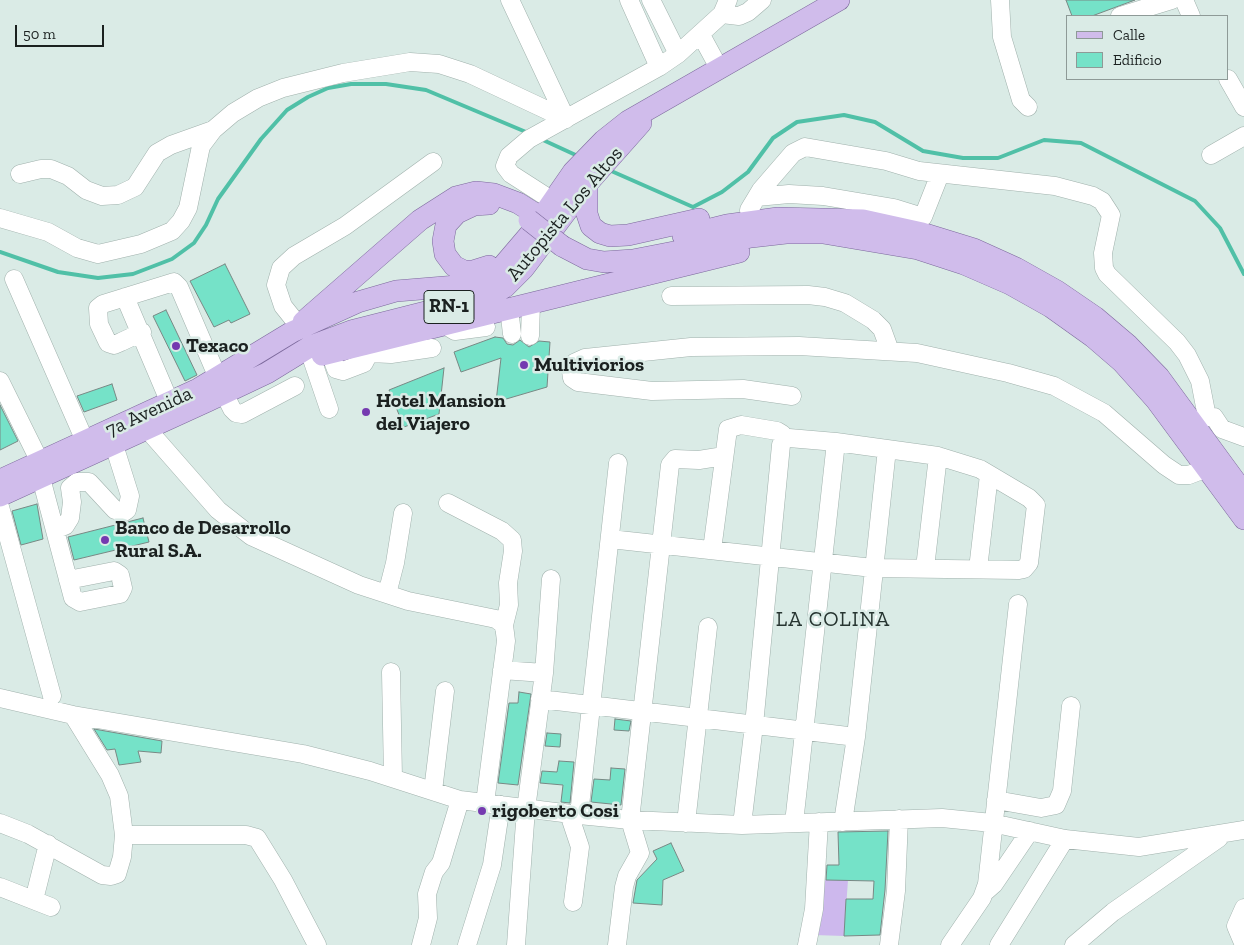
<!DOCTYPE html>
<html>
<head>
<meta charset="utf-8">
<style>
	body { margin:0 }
	#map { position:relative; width:1244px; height:945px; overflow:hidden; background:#daebe6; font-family:"Zilla Slab",serif }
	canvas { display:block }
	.legend { position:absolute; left:1066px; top:15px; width:162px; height:65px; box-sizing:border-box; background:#daebe6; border:1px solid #8e9a97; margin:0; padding:6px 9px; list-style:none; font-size:15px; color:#1b2120 }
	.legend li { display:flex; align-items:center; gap:10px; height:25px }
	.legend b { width:25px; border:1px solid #8e9a97 }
	.scale { position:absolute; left:15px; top:25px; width:89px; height:22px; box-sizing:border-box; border:2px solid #1b2120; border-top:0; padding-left:6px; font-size:15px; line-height:18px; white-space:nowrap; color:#1b2120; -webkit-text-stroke:4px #daebe6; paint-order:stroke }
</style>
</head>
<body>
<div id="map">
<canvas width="1244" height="945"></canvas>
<ul class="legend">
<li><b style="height:6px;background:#d0bceb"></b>Calle</li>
<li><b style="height:14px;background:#75e2c8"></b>Edificio</li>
</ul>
<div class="scale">50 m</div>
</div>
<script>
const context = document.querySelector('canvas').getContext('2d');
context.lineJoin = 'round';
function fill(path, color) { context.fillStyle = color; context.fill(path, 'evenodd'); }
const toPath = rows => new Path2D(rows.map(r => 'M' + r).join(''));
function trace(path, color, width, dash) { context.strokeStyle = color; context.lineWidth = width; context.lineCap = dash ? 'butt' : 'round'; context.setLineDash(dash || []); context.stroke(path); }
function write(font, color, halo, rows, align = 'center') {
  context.font = font + ' "Zilla Slab",serif'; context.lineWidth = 5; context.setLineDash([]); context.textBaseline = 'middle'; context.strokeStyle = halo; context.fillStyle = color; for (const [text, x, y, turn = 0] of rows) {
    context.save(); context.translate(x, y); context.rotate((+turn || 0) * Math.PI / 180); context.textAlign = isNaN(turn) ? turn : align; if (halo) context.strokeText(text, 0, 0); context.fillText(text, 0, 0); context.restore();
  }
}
fill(toPath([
	[819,880,848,880,844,936,814,935]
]), '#cdb8ed');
trace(toPath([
	[543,140,580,157],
	[609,170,693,207,722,192,748,172,773,138,797,122,844,115,875,122,923,151,963,158,998,158,1044,140,1081,143,1195,201,1220,228,1244,274],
	[0,252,58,272,98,278,133,274,172,259,194,243,206,225,218,199,261,139,287,110,308,97,328,88,351,84,386,84,426,90,526,132]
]), '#50c0a7', 4);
const building = toPath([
	[1066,0,1135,0,1092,16,1072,16,1066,0],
	[225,264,250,314,231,323,229,320,214,327,190,281,225,264],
	[166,310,197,375,185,381,153,316,166,310],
	[495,337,503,338,507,344,513,345,520,340,529,347,539,341,550,342,547,387,496,402,501,358,461,372,454,352,495,337],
	[444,368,439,414,404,427,389,390,444,368],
	[112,384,117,400,84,412,77,396,112,384],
	[0,405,18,441,0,450,0,405],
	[37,504,43,539,21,545,12,511,37,504],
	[143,518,149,542,74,560,68,537,143,518],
	[519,692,531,694,518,785,498,783,509,703,518,703,519,692],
	[615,719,631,721,629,731,614,730,615,719],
	[94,729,162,741,161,753,138,751,141,762,119,765,115,749,107,750,94,729],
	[547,733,561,734,560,747,545,746,547,733],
	[559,761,574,762,570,803,561,802,563,785,540,783,542,771,557,772,559,761],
	[611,768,625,769,621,805,591,802,594,779,610,780,611,768],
	[888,831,885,890,880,935,844,936,846,899,873,899,874,881,826,880,827,865,839,865,838,832,888,831],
	[671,843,684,871,663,880,662,905,633,903,637,880,657,859,653,851,671,843]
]);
fill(building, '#75e2c8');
trace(building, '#788884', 1);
const minor = toPath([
	[510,0,566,119],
	[629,0,659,67],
	[651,0,678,54],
	[1000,0,1002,37,1021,100,1028,107],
	[1184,0,1191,16],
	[722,14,739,16,748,12,762,0],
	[1120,16,1172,0],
	[701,35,719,68],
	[1228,79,1244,107],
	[1211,155,1244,136],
	[20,174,41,169,51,169,68,176,86,190,102,196,118,195,135,187,157,153,171,145,213,130],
	[757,197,789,194,823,196,894,208,923,217,940,174],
	[553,201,511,174,505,166,509,156,529,139,659,67,678,54,722,14,728,0],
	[749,210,761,190,793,153,805,147,886,161,919,171,1055,186,1093,196,1102,201,1111,215,1103,253,1104,268,1107,274,1177,342,1187,355,1200,381,1207,417],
	[0,218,48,232,77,248,98,254,141,244,172,231,181,221,188,208,201,146,213,130,233,113,258,98,283,88,343,73,410,62,439,64,470,74,566,119],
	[14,279,85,441],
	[671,296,808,295,825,297,845,303,873,320,882,329,890,351],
	[125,297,170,403],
	[509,308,512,334],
	[299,326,283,306,276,285,281,268,294,256,345,226,433,162],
	[450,328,455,331,486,327],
	[142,332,121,342,114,345,108,343,99,324,98,308,103,304,174,282,179,287,218,378],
	[530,336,531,303],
	[330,353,336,369,343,371,364,363,369,353,367,343],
	[369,353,391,354,432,348],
	[312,359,329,409],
	[0,381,40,462],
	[224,393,232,409,236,413,242,414,295,386],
	[792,396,743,389,652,391,594,384,578,382,572,378,571,371,574,363,585,358,691,347,799,346,917,353,1008,373,1054,386,1104,413,1164,465,1179,475,1189,475,1207,468],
	[142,419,148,430,218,510,251,536,359,585,408,601,496,619,504,625,506,641,485,803],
	[1198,421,1207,417,1214,417,1222,429,1244,437],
	[41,478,73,598,80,602,120,594,123,588,120,575,114,571,68,580],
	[448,503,502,531,512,540,513,551,508,583,509,605,504,625],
	[0,507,52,696],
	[55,528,65,526,70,518,72,502,70,488,77,482,89,482,115,510,124,512,127,510,130,496,114,445],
	[610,539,873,568,1019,570,1024,569,1029,563,1036,505,1029,498,980,469,938,456,836,442,789,438,784,439],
	[712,550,728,429,741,425,777,431,782,434,784,439],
	[925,568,938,456],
	[978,569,989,475],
	[387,594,395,563,403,513],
	[502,670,544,673],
	[391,672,393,778],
	[0,698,73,715,303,754,370,771,460,800,579,815,630,820,742,825,942,818,992,823,1065,839,1139,847,1244,830],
	[540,699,856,737],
	[433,791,445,691],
	[996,800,1041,808,1056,805,1062,791,1071,706],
	[569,814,580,847,573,902],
	[579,815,618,463],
	[843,822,856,737,887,449],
	[0,823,28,834,102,875,111,876,117,874,122,857,124,835,119,796,110,775,73,715],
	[686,823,708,627],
	[794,823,836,442],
	[742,825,754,725,781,445,784,439],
	[124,835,246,835,257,838,283,880,317,945],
	[0,887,51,907],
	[986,891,994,884,1030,831],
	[34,900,48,844],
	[421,945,428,918,427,894,434,872,441,863,460,800],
	[467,945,492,865,501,805],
	[516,945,526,809,544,673,551,579],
	[617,945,624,887,627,876,640,853,630,820,670,465,675,459,699,460,724,456],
	[807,945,814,909,819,822],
	[889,945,896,891,899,819],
	[950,945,982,898,987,884,1018,604],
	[999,945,1065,839],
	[1074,945,1113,912,1219,838],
	[1244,945,1236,926,1244,908]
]);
const major = toPath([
	[587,184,587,214,591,226,600,233,610,236,628,235,699,219],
	[489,204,474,205,457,213,446,225,443,241,445,254,454,266,464,271,473,271,489,266],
	[683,236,727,225,778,218,863,220,922,233,974,249,1016,268,1057,291,1095,317,1128,345,1159,377,1244,493],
	[562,246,587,259,604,262,633,260,751,237,786,233,823,233,918,249,964,264,1010,284,1051,307,1093,337,1122,362,1156,400,1244,519],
	[303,322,420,220,456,197,476,192,494,194,518,203,534,213],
	[322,355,739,252],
	[0,480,198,389,292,332,358,302,396,291,469,285,484,281,495,275,530,234,573,172,604,140,628,121,839,0],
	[0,496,208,401,267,373,311,346,351,331,489,296,505,287,524,268,587,184,641,123]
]);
trace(minor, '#a0b1ac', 19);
trace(major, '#7c699c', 22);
trace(minor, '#fff', 18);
trace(major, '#d0bceb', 21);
const majorBridge = toPath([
	[529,220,562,246]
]);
trace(majorBridge, '#7c699c', 22, []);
trace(majorBridge, '#d0bceb', 21);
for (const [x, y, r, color] of [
	[176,346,5,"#753ab0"],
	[524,365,5,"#753ab0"],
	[366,412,5,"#753ab0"],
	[105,540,5,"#753ab0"],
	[482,811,5,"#753ab0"]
]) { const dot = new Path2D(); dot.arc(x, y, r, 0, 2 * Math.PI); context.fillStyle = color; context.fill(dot); trace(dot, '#daebe6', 2); }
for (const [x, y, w] of [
	[449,307,50]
]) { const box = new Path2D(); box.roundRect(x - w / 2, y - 16.5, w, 33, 4); context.fillStyle = '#daebe6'; context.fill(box); trace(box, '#1b2120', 1); }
write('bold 19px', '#1b2120', null, [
	["RN-1",449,307]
]);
write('20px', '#1b2120', '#daebe6', [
	["Autopista Los Altos",565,214,-50],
	["7a Avenida",149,412,-25]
]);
write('bold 20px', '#1b2120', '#daebe6', [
	["Texaco",186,346],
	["Multiviorios",534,365],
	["Hotel Mansion",376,401],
	["del Viajero",376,424],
	["Banco de Desarrollo",115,528],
	["Rural S.A.",115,551],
	["rigoberto Cosi",492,811]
], 'left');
context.letterSpacing = '1px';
write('21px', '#273531', '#daebe6', [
	["LA COLINA",833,620]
]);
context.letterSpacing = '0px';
</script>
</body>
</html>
